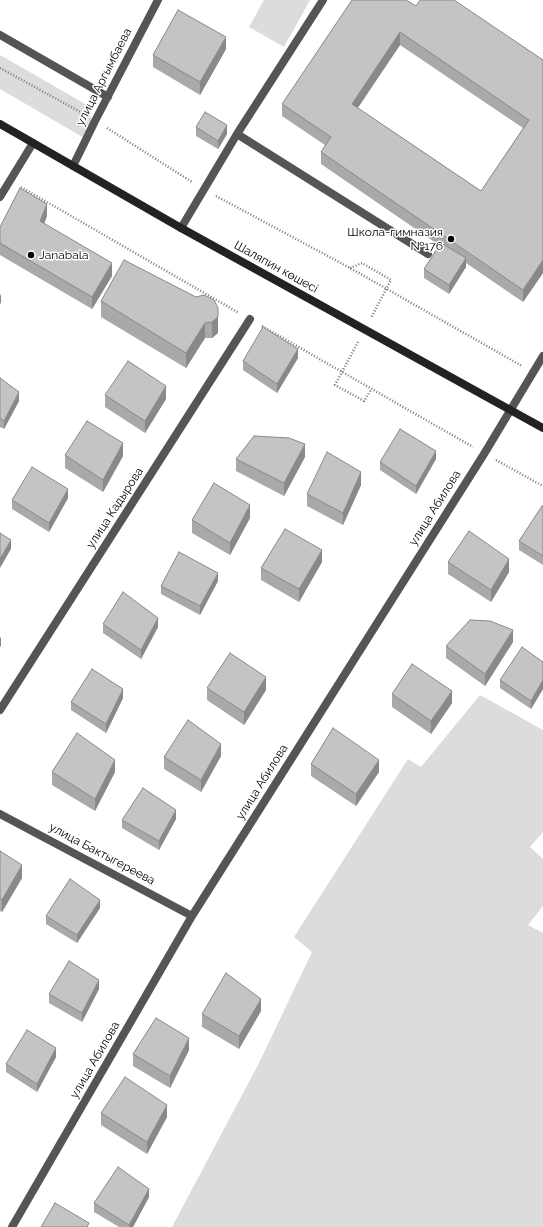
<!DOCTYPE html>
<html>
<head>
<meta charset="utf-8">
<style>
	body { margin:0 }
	canvas { display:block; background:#fff }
</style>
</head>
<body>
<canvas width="543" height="1227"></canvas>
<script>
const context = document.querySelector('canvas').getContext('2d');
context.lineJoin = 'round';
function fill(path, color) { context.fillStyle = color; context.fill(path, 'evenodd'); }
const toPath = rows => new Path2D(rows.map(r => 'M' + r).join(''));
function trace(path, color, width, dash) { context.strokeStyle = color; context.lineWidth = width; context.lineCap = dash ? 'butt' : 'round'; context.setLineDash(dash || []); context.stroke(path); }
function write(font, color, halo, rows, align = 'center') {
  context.font = font + ' Raleway,sans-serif'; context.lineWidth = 3; context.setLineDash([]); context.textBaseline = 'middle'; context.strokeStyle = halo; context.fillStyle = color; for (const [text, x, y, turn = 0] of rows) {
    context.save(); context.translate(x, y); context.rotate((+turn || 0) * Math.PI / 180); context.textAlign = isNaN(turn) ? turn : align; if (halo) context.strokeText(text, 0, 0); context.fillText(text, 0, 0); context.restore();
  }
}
fill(toPath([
	[264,0,310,0,284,47,249,27],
	[0,55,87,105,93,125,86,139,0,89],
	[480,695,543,730,543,832,530,847,543,859,543,906,528,925,543,933,543,1227,172,1227,259,1063,312,952,294,937,408,759,421,767]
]), '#dcdcdc');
trace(toPath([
	[0,68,84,114],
	[107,128,192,182],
	[21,187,239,313],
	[216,196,350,268,522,366],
	[350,268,362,263,391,280,371,318],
	[262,326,473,447],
	[358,342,335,385,364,401,371,390],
	[496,460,543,486]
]), '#777', 2.5, [1, 2]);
trace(toPath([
	[237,134,428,254],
	[181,228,237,134,323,0]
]), '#555', 8);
trace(toPath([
	[0,35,108,97],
	[73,166,95,121,158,0],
	[0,197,33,143],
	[0,710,250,319],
	[0,814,192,916],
	[12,1227,192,916,484,454,543,356]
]), '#555', 8);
trace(toPath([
	[0,124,181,228,543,428]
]), '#222', 8);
fill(toPath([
	[416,6,543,60,543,273,523,302,466,263,466,267,449,294,424,278,424,269,439,245,321,164,321,152,325,145,282,116,282,104],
	[400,45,523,128,481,191,358,108],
	[226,49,200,95,153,67,153,55],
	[196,127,227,134,218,149,196,136],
	[47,216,44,224,112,276,92,309,0,255,0,227],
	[204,295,218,333,212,338,205,338,186,368,101,317,101,301,196,297],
	[298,358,277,393,243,370,243,361],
	[0,378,19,401,4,429,0,427],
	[105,395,166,399,145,433,105,407],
	[65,455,123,456,103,492,65,468],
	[305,457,284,496,236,471,236,459],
	[436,459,416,494,380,470,380,462],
	[361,485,343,525,307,506,307,494],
	[68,498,49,532,12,509,12,500],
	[543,506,543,565,519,550,519,541],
	[250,518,230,555,192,533,192,520],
	[322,562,299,602,261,580,261,568],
	[448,562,509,572,491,602,448,574],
	[218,581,200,615,161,594,161,586],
	[103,624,158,627,141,659,103,633],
	[513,642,485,686,446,658,446,646],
	[543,662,543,689,531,709,500,688,500,680],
	[207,688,266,690,244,725,207,700],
	[392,694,452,703,431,734,392,707],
	[123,698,106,733,71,710,71,702],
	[221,756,201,792,164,769,164,757],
	[311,764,379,772,356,806,311,776],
	[52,772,115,772,95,811,52,785],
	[176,819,159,850,122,828,122,820],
	[0,851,22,878,2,912,0,911],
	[100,908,77,943,46,924,46,916],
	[99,989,82,1022,49,1003,49,994],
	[261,1011,239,1049,202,1027,202,1014],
	[189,1050,170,1088,133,1066,133,1054],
	[56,1057,37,1092,6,1072,6,1064],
	[101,1113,167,1117,147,1154,101,1125],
	[149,1197,133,1227,119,1227,94,1212,94,1203]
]), '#a9a9a9');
fill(toPath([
	[400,32,400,45,352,116,352,104],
	[226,37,226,49,200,95,200,82],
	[227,125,227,134,218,149,218,141],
	[47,204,47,216,40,234,40,221],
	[466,258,466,267,449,294,449,285],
	[543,260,543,273,523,302,523,290],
	[112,263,112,276,92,309,92,297],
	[1,294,1,302,0,305,0,296],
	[218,308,218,333,212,338,212,322],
	[205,323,205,338,186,368,186,353],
	[298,349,298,358,277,393,277,384],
	[166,386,166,399,145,433,145,421],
	[19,392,19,401,4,429,4,421],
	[123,443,123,456,103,492,103,480],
	[305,444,305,457,284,496,284,483],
	[436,451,436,459,416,494,416,486],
	[361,472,361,485,343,525,343,513],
	[68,489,68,498,49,532,49,523],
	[250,505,250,518,230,555,230,543],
	[11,540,11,549,0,568,0,559],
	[322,550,322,562,299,602,299,589],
	[509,559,509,572,491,602,491,590],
	[218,573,218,581,200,615,200,606],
	[158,618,158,627,141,659,141,650],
	[513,630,513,642,485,686,485,674],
	[1,637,1,646,0,647,0,638],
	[266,677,266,690,244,725,244,712],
	[543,680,543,689,531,709,531,701],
	[123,689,123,698,106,733,106,724],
	[452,691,452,703,431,734,431,721],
	[221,744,221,756,201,792,201,780],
	[115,760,115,772,95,811,95,799],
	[379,760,379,772,356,806,356,794],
	[176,810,176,819,159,850,159,841],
	[22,865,22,878,2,912,2,900],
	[100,900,100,908,77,943,77,935],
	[99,980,99,989,82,1022,82,1013],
	[261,999,261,1011,239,1049,239,1036],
	[189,1038,189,1050,170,1088,170,1076],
	[56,1048,56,1057,37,1092,37,1084],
	[167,1105,167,1117,147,1154,147,1142],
	[149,1189,149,1197,133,1227,129,1227,129,1225]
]), '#898989');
const building = toPath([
	[352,0,406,0,416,6,420,0,454,0,543,60,543,260,523,290,321,152,331,137,282,104,352,0],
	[400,32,529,120,481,191,352,104,400,32],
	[178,10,226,37,200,82,153,55,178,10],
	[205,112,227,125,218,141,196,127,205,112],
	[20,188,47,204,40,221,112,263,92,297,0,243,0,227,20,188],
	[441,243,466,258,449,285,424,269,441,243],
	[124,260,196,297,204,295,214,300,218,308,218,317,212,322,205,323,186,353,101,301,124,260],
	[263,327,298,349,277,384,243,361,263,327],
	[128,361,166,386,145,421,105,395,128,361],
	[0,378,19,392,4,421,0,418,0,378],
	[87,421,123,443,103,480,65,455,87,421],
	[400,429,436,451,416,486,380,462,400,429],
	[254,436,289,438,305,444,284,483,236,459,254,436],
	[327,452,361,472,343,513,307,494,327,452],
	[32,467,68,489,49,523,12,500,32,467],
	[214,483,250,505,230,543,192,520,214,483],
	[542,506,543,506,543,556,519,541,542,506],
	[285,529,322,550,299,589,261,568,285,529],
	[469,531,509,559,491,590,448,562,469,531],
	[0,533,11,540,0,559,0,533],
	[179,552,218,573,200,606,161,586,179,552],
	[123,592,158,618,141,650,103,624,123,592],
	[470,620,490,621,513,630,485,674,446,646,470,620],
	[522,647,543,662,543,680,531,701,500,680,522,647],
	[230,653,266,677,244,712,207,688,230,653],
	[412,664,452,691,431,721,392,694,412,664],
	[92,669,123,689,106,724,71,702,92,669],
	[188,720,221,744,201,780,164,757,188,720],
	[333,728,379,760,356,794,311,764,333,728],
	[77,733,115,760,95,799,52,772,77,733],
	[143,788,176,810,159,841,122,820,143,788],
	[0,851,22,865,2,900,0,899,0,851],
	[70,879,100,900,77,935,46,916,70,879],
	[69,961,99,980,82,1013,49,994,69,961],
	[226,973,261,999,239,1036,202,1014,226,973],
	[156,1018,189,1038,170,1076,133,1054,156,1018],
	[27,1030,56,1048,37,1084,6,1064,27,1030],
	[125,1077,167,1105,147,1142,101,1113,125,1077],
	[118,1167,149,1189,129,1225,94,1203,118,1167],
	[55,1203,89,1223,87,1227,41,1227,55,1203]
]);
fill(building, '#c4c4c4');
trace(building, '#898989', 1);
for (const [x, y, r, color] of [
	[451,239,4,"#000"],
	[31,255,4,"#000"]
]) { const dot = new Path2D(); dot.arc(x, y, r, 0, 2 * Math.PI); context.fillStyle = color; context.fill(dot); trace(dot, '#fff', 1.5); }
write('12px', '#000', '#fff', [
	["улица Аргымбаева",104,77,-63],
	["Шаляпин көшесі",276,267,29],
	["улица Кадырова",115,508,-57],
	["улица Абилова",435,508,-58],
	["улица Абилова",262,782,-58],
	["улица Бактыгереева",102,854,28],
	["улица Абилова",95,1060,-60]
]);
write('12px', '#000', '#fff', [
	["Школа-гимназия",443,232],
	["№176",443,246],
	["Janabala",39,255,"left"]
], 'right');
</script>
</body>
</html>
